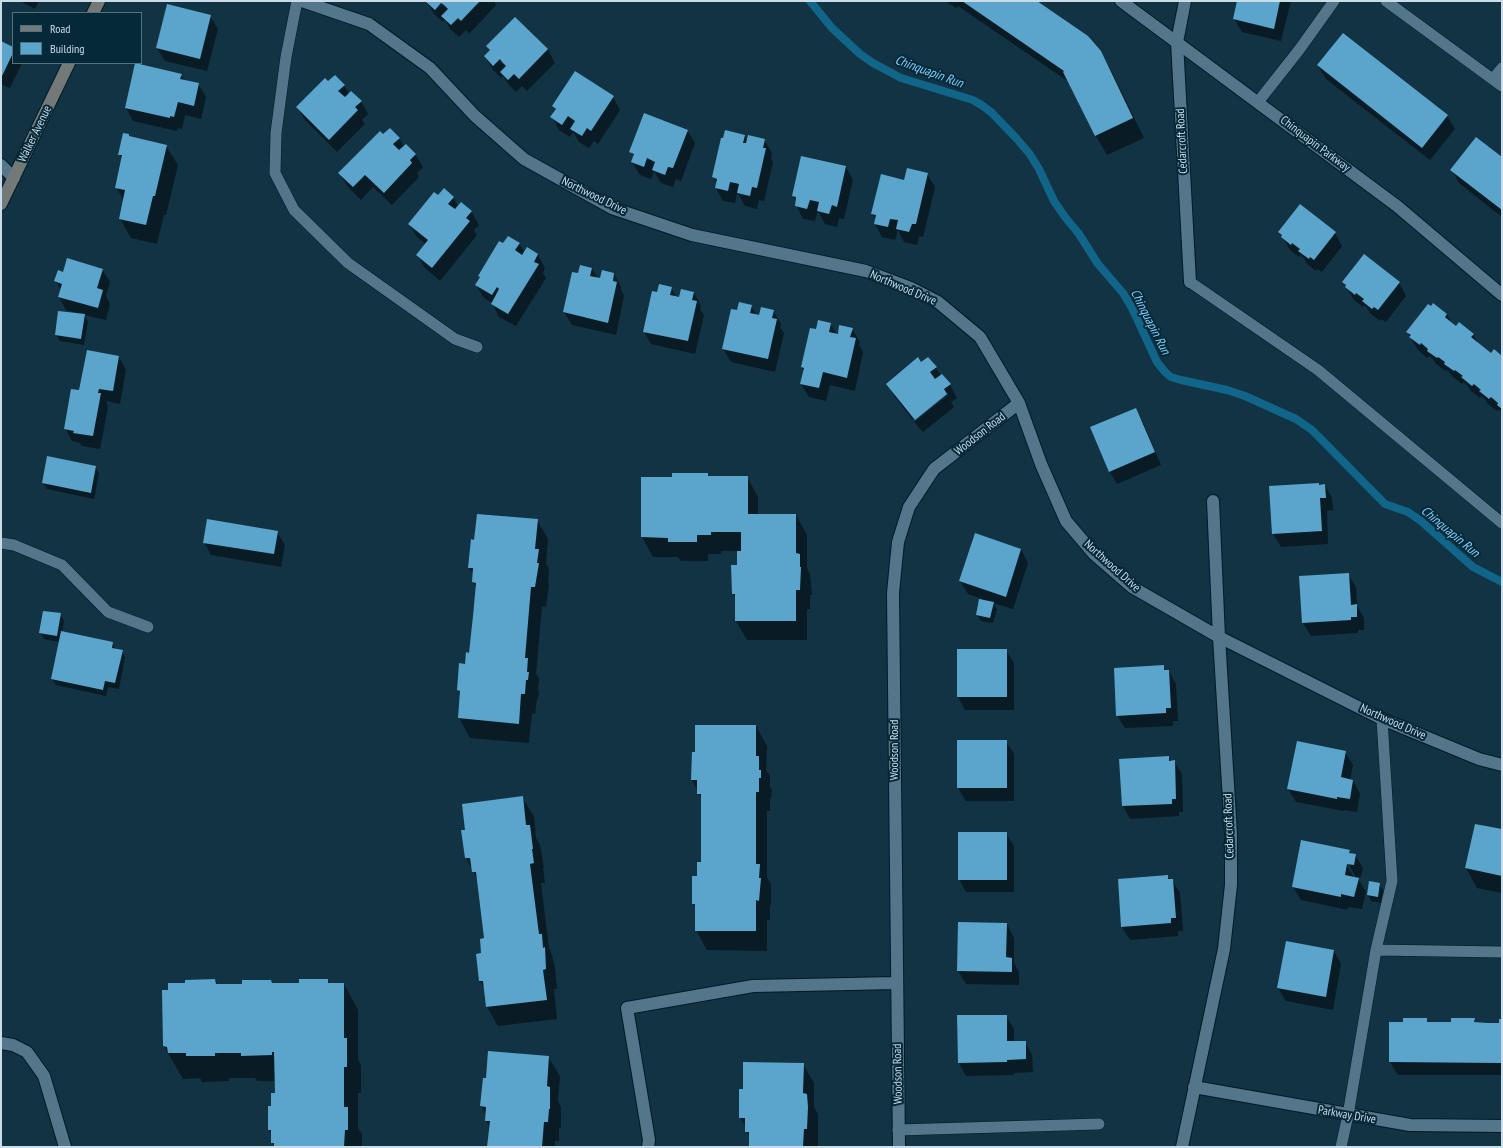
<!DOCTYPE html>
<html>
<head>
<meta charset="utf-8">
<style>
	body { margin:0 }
	#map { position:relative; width:1503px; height:1148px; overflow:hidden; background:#134; font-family:"PT Sans Narrow",sans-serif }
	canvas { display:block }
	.frame { position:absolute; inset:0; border:2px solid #cadce7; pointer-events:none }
	.legend { position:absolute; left:12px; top:12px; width:130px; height:52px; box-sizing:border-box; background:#062939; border:1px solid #54717f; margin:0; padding:5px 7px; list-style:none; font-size:12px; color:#cadce7 }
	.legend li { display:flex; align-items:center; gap:8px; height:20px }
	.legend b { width:20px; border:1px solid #54717f }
</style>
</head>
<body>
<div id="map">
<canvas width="1503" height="1148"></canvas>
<div class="frame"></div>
<ul class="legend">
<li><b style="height:5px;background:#727977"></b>Road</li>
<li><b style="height:11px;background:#5ba5cc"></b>Building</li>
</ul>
</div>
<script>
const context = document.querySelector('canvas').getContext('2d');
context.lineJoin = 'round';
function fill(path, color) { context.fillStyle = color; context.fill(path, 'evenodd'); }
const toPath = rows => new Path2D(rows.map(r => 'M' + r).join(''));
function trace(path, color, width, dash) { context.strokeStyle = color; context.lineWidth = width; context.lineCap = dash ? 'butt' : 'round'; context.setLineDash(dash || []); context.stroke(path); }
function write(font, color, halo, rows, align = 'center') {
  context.font = font + ' "PT Sans Narrow",sans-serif'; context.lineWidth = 4; context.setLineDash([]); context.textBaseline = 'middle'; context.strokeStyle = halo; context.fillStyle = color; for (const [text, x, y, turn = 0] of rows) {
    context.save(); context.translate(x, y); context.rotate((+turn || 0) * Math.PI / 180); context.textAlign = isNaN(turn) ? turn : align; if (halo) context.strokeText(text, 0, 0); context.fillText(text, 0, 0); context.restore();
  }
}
fill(toPath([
	[20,1,39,1,35,9],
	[426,1,494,1,496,5,469,34,466,30,459,37,450,29,445,20,443,22,434,14],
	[945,1,1035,1,1100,52,1112,72,1144,138,1107,155,1096,136,1069,82,958,6,956,8],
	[1239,1,1291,1,1281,41,1242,32,1234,19],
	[210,16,218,29,207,71,165,61,157,48],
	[515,18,548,50,555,63,527,91,522,86,516,92,509,85,503,76,501,78,493,70,485,57,490,51,487,46],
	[1,42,13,48,13,63,22,63,10,88,1,84],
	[1318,66,1447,116,1455,129,1430,160,1326,79],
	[181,75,184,80,198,84,206,97,201,119,185,115,182,129,178,128,177,131,133,121,126,108],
	[329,83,344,85,349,94,361,101,368,114,362,120,365,124,337,152,305,120,297,107],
	[613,97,620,110,598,144,594,141,589,148,579,142,573,132,570,137,559,130,552,117,556,111,553,106],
	[687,130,695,143,681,181,676,179,673,187,661,183,654,171,651,179,640,175,632,162,634,157,631,152],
	[129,135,130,137,166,146,178,165,166,215,164,215,157,244,131,238,120,219,124,201,116,187,122,160,119,154],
	[383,136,399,138,404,147,415,154,423,167,417,173,419,177,392,205,373,187,361,200,347,186,340,173],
	[744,136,748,141,764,140,772,153,771,158,773,162,764,201,759,200,757,209,745,206,739,195,737,194,735,203,723,201,716,188,717,184,713,177],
	[1502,158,1502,217,1459,183,1452,170],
	[846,167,853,180,844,219,839,218,837,227,825,224,819,213,817,213,815,221,803,219,796,205,796,202,793,196],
	[927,174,935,187,923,237,919,236,917,245,904,242,898,230,895,240,882,237,875,224,876,220,872,214],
	[438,197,453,197,458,206,471,211,479,225,474,230,477,235,440,281,425,268,417,255,426,244,417,237,409,224],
	[1279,232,1335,233,1342,246,1322,272,1317,269,1316,271,1307,264,1304,258,1300,255,1299,257,1290,250],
	[519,243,525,253,527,249,538,255,545,268,543,273,546,278,516,326,499,317,492,303,484,298,476,285,480,278,479,276,503,245],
	[102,269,110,282,106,296,110,304,106,320,84,315,88,322,84,345,60,341,56,335,59,312,78,315,78,313,66,310,59,297,61,290,56,281,64,273],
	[592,269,598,279,614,274,621,287,621,290,624,296,616,335,572,325,564,312,578,275],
	[1343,282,1399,283,1406,296,1386,322,1381,319,1380,321,1371,314,1367,308,1364,305,1363,307,1354,300],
	[671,288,677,298,694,293,701,306,700,309,704,315,695,354,651,344,644,331,658,293],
	[751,306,757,316,773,311,781,324,780,327,784,333,775,372,731,362,723,349,732,310,738,311],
	[1447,314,1452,324,1473,334,1479,345,1491,354,1502,357,1502,412,1498,409,1497,411,1488,404,1485,399,1481,396,1480,398,1470,390,1467,385,1463,382,1462,384,1453,377,1446,369,1445,371,1436,364,1433,359,1429,356,1427,358,1418,350,1407,332],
	[830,324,837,335,852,329,860,342,859,345,863,352,855,391,830,385,826,401,809,397,801,384,804,371,802,367,817,330],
	[119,357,126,370,120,404,106,401,108,407,100,449,82,446,80,443,72,441,65,428,80,391],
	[921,363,936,368,941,376,950,385,957,398,951,402,954,407,923,432,914,422,948,395,948,392,913,420,895,397,887,384],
	[1135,409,1143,422,1161,465,1117,484,1109,471],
	[95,467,99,473,94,499,47,489,43,483],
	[707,474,710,477,747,477,758,497,758,515,796,515,807,535,807,568,810,574,812,595,810,595,810,609,807,609,807,640,747,640,736,621,736,599,733,594,738,566,738,551,721,551,721,554,708,554,708,561,681,561,678,557,653,557,642,537,642,478,673,478],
	[1325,485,1332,498,1333,510,1327,511,1328,544,1281,547,1273,534,1270,487],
	[537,520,548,539,546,564,549,569,548,582,549,584,546,607,542,606,536,674,539,678,538,690,539,692,538,699,537,699,535,714,532,713,529,743,470,738,459,718,461,695,458,690,470,654,476,588,473,582,474,576,469,568,475,541],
	[277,532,285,545,281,567,211,555,204,542],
	[1021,549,1028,563,1013,609,993,603,997,609,993,623,981,621,977,615,985,600,968,594,960,581],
	[1348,574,1356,587,1357,606,1364,618,1364,630,1358,630,1358,633,1311,636,1303,623,1300,577],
	[60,614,64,621,62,632,112,643,116,650,122,651,125,657,119,689,108,687,106,696,56,685,52,679,60,642,44,639,40,633],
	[1006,650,1014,663,1014,710,965,710,958,697],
	[1163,666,1166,671,1169,671,1176,684,1178,721,1173,721,1173,726,1125,728,1117,715],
	[756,726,767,746,766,770,770,776,770,787,772,790,771,798,770,798,770,811,767,811,767,878,771,884,771,906,770,905,770,920,767,920,767,951,707,950,696,930,696,909,693,903,702,863,702,800,692,780,696,753],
	[1006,741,1014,754,1014,801,966,801,958,788],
	[1345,752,1353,765,1350,780,1353,780,1360,794,1357,812,1344,810,1344,811,1296,802,1288,789],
	[1169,757,1171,761,1174,761,1182,774,1183,812,1179,812,1179,816,1130,819,1123,806,1120,760],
	[522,797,534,817,536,838,540,845,544,868,543,868,545,883,541,883,549,948,552,955,555,968,557,989,554,989,557,1019,498,1026,487,1007,485,989,480,981,477,954,483,954,485,939,478,880,466,858,466,831],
	[1476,825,1502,831,1502,893,1477,888,1466,868],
	[1006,833,1014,846,1014,892,966,892,959,879],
	[1349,851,1351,854,1355,855,1363,868,1361,877,1357,877,1366,892,1362,909,1348,907,1348,910,1301,900,1293,887],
	[1346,859,1356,878,1354,878,1344,860],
	[1167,876,1170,880,1172,880,1180,893,1183,931,1178,931,1178,936,1130,940,1122,927],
	[1379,884,1383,890,1381,903,1371,901,1368,895],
	[1007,924,1014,938,1014,963,1019,972,1019,985,966,984,958,971],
	[1334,951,1341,964,1333,1010,1286,1001,1278,988],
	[215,980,218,985,243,984,271,981,273,984,300,984,327,980,330,984,344,984,358,1010,358,1059,361,1065,361,1093,358,1093,358,1128,362,1134,362,1147,275,1147,272,1143,272,1135,269,1130,269,1107,272,1107,276,1094,275,1081,257,1081,255,1078,229,1078,229,1081,202,1082,200,1078,183,1079,164,1046,169,991,186,984],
	[1006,1016,1014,1029,1014,1042,1025,1042,1032,1055,1033,1072,1014,1073,1014,1075,966,1076,959,1063],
	[1426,1019,1428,1023,1452,1023,1474,1019,1476,1023,1500,1024,1502,1020,1502,1075,1398,1075,1390,1062,1405,1023],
	[548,1057,560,1076,558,1101,561,1107,561,1128,559,1128,559,1141,555,1141,555,1147,488,1147,490,1128,486,1121,486,1115,481,1106],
	[803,1064,814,1083,814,1107,818,1114,818,1147,750,1147,750,1138,746,1131,746,1127,740,1118]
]), '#0007');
trace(toPath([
	[810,1,832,28,860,54,873,63,901,78,973,100,983,106,992,113,1017,139,1029,153,1039,169,1054,201,1065,217,1079,234,1098,264,1123,293,1132,308,1157,362,1165,372,1171,377,1181,380,1227,390,1245,396,1296,419,1312,430,1385,504,1408,512,1421,521,1473,567,1502,582]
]), '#116589', 8);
fill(toPath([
	[425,1,480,1,461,21,458,18,451,25,441,16,448,9,444,5,441,3,435,10],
	[962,1,1037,1,1088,36,1101,51,1133,118,1095,136,1063,72,1064,71],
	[1237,1,1280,1,1274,29,1233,19],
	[167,4,211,15,200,59,156,48],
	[515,17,548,49,519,79,514,74,508,80,500,72,506,66,502,62,500,59,493,66,484,56,490,50,486,46],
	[1343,33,1448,115,1422,148,1317,65],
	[1,41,13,47,13,53,2,76,1,75],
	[135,63,182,74,180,79,199,83,194,106,178,102,174,117,170,116,170,118,125,108],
	[575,71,614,96,591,131,587,128,582,136,570,129,575,121,568,116,562,125,550,117,556,109,552,106],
	[335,75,345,85,338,91,345,97,351,91,362,101,355,107,358,110,329,140,296,107,325,78,328,81],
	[644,113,688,130,673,168,668,167,665,175,652,170,655,162,647,158,644,167,631,162,634,154,629,152],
	[390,128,400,138,393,144,399,150,406,144,416,154,410,160,412,163,384,193,365,175,353,187,338,173,380,131,383,134],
	[725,130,745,135,743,143,746,143,748,135,765,139,763,148,766,148,757,188,752,187,750,196,737,193,739,184,735,183,730,182,728,191,715,188,717,179,712,177,721,138,723,138],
	[123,133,129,134,129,136,167,145,155,196,153,196,146,225,119,219,125,190,115,188,122,155,118,155],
	[1476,137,1502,157,1502,210,1450,170],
	[801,156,846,166,837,207,832,205,829,214,817,211,819,202,810,200,807,209,795,206,796,197,792,196],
	[907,168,928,173,916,224,912,224,909,232,896,229,898,220,890,219,888,227,874,224,876,215,871,214,881,174,904,180],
	[444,188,454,197,448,204,455,209,461,202,472,211,466,218,470,221,432,268,416,255,428,240,408,224,434,192,438,195],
	[1300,204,1336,232,1314,260,1310,257,1309,259,1298,251,1300,249,1292,243,1291,245,1281,237,1282,235,1278,232],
	[508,236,520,243,515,250,522,255,527,247,538,254,534,262,539,264,508,314,491,304,499,289,497,287,492,295,475,285,480,277,478,276,499,241,503,243],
	[1364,254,1400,282,1378,310,1374,307,1372,309,1362,301,1364,299,1356,293,1355,295,1345,287,1346,285,1342,282],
	[67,258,103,269,97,288,103,290,98,308,58,297,62,284,54,281,58,270,63,272],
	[580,265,592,268,590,276,600,278,602,270,614,273,613,281,617,282,608,323,563,312,572,272,578,273],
	[659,284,672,287,670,295,675,296,679,297,681,289,694,292,692,300,697,301,688,341,643,332,652,291,657,292],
	[739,302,752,305,750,313,755,314,759,315,761,307,774,310,772,318,777,319,768,359,722,349,731,309,737,310],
	[1433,303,1447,314,1445,317,1446,318,1456,326,1459,322,1474,334,1471,337,1491,353,1494,349,1502,356,1502,409,1497,405,1498,403,1491,397,1489,399,1479,391,1481,390,1474,384,1472,386,1461,377,1463,376,1455,370,1454,371,1444,364,1445,362,1438,357,1437,358,1427,351,1428,349,1421,343,1420,345,1409,337,1411,335,1406,332,1428,304,1431,306],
	[58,311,85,314,81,339,55,335],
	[818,320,831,323,829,332,838,334,839,325,853,328,850,337,856,338,847,378,823,372,819,388,800,384,804,368,801,367,810,328,816,329],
	[87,350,119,356,113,391,99,389,98,393,101,393,93,436,73,433,74,431,64,429,71,389,79,390],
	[918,357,921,362,928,357,937,367,930,372,935,379,942,374,951,384,944,389,947,394,915,420,886,384],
	[1136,408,1155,452,1109,472,1090,427],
	[47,456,96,466,91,493,42,483],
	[672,473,708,473,708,476,748,476,748,514,796,514,796,553,800,554,800,567,801,567,800,590,796,590,796,621,735,621,735,594,732,594,731,565,737,565,737,551,741,551,741,532,711,532,711,535,697,535,697,542,668,542,668,538,641,537,641,477,672,477],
	[1319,483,1319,485,1325,484,1326,498,1320,498,1322,531,1272,534,1269,486],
	[477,514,538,519,535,549,539,549,537,563,539,563,535,587,531,587,525,658,528,658,527,672,529,672,528,680,526,680,525,694,521,694,519,724,458,718,460,691,457,690,459,663,465,664,466,652,469,653,473,616,476,583,472,582,473,568,468,568,471,539,474,540],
	[207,519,278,531,274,554,203,543],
	[975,533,1021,549,1006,597,959,581],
	[1349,573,1351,605,1357,604,1357,617,1351,617,1351,620,1302,623,1299,576],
	[979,599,994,602,990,618,976,615],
	[43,611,61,613,57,636,39,633],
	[61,631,113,642,112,648,123,650,115,683,105,681,103,690,51,679],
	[957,649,1007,649,1007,697,957,697],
	[1164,665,1164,670,1169,670,1171,708,1166,708,1166,713,1116,716,1114,668],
	[695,725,756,725,756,756,759,756,759,770,761,770,761,778,759,778,759,792,756,792,756,864,760,864,759,878,761,878,759,901,756,900,756,931,695,931,695,904,692,904,692,876,697,876,697,862,701,862,701,794,697,794,697,780,691,780,692,752,695,752],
	[957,740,1007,740,1007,788,957,788],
	[1297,741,1346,751,1341,777,1353,780,1350,799,1337,797,1337,799,1287,789],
	[1169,756,1169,761,1175,760,1176,799,1172,799,1172,804,1122,806,1119,759],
	[523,796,526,825,530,825,533,849,532,849,534,863,530,864,539,934,542,934,543,948,545,947,546,969,543,970,547,1000,486,1007,483,981,479,981,476,954,481,953,480,939,484,938,476,872,472,872,470,858,465,858,461,830,465,830,462,804],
	[1475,824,1502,829,1502,876,1465,868],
	[958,832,1007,832,1007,880,958,880],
	[1301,840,1350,850,1349,853,1356,854,1354,865,1347,864,1345,875,1359,878,1354,897,1341,894,1341,897,1292,887],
	[1168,875,1168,879,1173,879,1176,918,1171,918,1171,923,1121,927,1118,879],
	[1369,881,1380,883,1378,897,1367,895],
	[958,922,1007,923,1006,957,1012,958,1012,972,957,971],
	[1286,941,1334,950,1326,997,1277,988],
	[215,979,216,984,242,984,242,980,271,980,272,983,299,983,299,979,328,979,328,983,344,983,344,1038,347,1038,347,1067,344,1067,344,1107,348,1107,348,1130,345,1130,344,1147,274,1147,274,1143,271,1143,271,1130,268,1130,268,1106,271,1106,271,1093,275,1093,274,1052,272,1052,272,1055,241,1056,241,1053,215,1053,215,1056,186,1056,186,1053,168,1053,167,1047,163,1046,162,990,168,990,168,983,185,983,185,980],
	[957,1015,1007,1015,1007,1041,1026,1041,1026,1059,1007,1060,1007,1062,958,1063],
	[1403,1018,1427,1018,1427,1022,1451,1022,1451,1018,1475,1018,1474,1022,1487,1023,1499,1023,1499,1019,1502,1019,1502,1063,1389,1062,1389,1022,1403,1022],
	[488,1051,549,1056,547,1086,550,1087,550,1109,549,1109,548,1122,544,1122,542,1147,487,1147,490,1121,485,1121,486,1107,480,1106,483,1078,486,1078],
	[743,1062,804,1063,803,1093,807,1094,808,1107,807,1129,804,1129,803,1147,749,1147,749,1132,745,1132,745,1118,739,1118,739,1089,743,1089]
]), '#5ba5cc');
const lane = toPath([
	[297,1,286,57,276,133,275,173,294,210,348,263,455,339,477,347],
	[1386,1,1502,86],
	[1493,79,1502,68],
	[1258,102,1299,50,1334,1],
	[1190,282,1318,370,1502,523],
	[1,543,14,545,62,565,108,612,148,627],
	[1376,950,1502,952],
	[898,1130,1099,1124],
	[1341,1147,1348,1115,1376,950,1392,881,1382,719]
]);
const street = toPath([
	[302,1,369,24,430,68,475,116,524,159,612,208,692,235,866,271,911,288,938,302,980,337,1019,403,1041,464,1066,521,1094,554,1132,587,1219,637,1382,719,1479,759,1502,765],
	[1121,1,1397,206,1502,295],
	[1185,1,1177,42,1190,282],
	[1,165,14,178],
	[1,1043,13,1045,27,1052,44,1076,65,1147],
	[1194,1087,1410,1125,1502,1126],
	[648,1147,649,1140,627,1008,753,986,897,983],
	[899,1147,893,593,898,542,909,507,934,469,1019,403],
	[1182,1147,1224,949,1231,885,1231,834,1219,637,1213,501]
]);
const secondary = toPath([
	[93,13,99,1],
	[1,204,69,63]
]);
trace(lane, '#021a26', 12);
trace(street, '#021a26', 14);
trace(secondary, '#021a26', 14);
trace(lane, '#54768a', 11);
trace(street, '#54768a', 12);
trace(secondary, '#727977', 12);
write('12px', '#cadce7', '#062939', [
	["Walker Avenue",35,134,-64],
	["Cedarcroft Road",1182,141,-93],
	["Chinquapin Parkway",1315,144,37],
	["Northwood Drive",594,196,26],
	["Northwood Drive",903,288,23],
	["Woodson Road",980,434,-38],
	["Northwood Drive",1112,566,42],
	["Northwood Drive",1393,722,24],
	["Woodson Road",895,750,-90],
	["Cedarcroft Road",1229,826,-92],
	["Woodson Road",898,1074,-91],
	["Parkway Drive",1347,1115,10]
]);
write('italic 13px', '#80cffb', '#062939', [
	["Chinquapin Run",929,72,20],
	["Chinquapin Run",1150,322,63],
	["Chinquapin Run",1450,532,40]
]);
</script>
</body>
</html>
